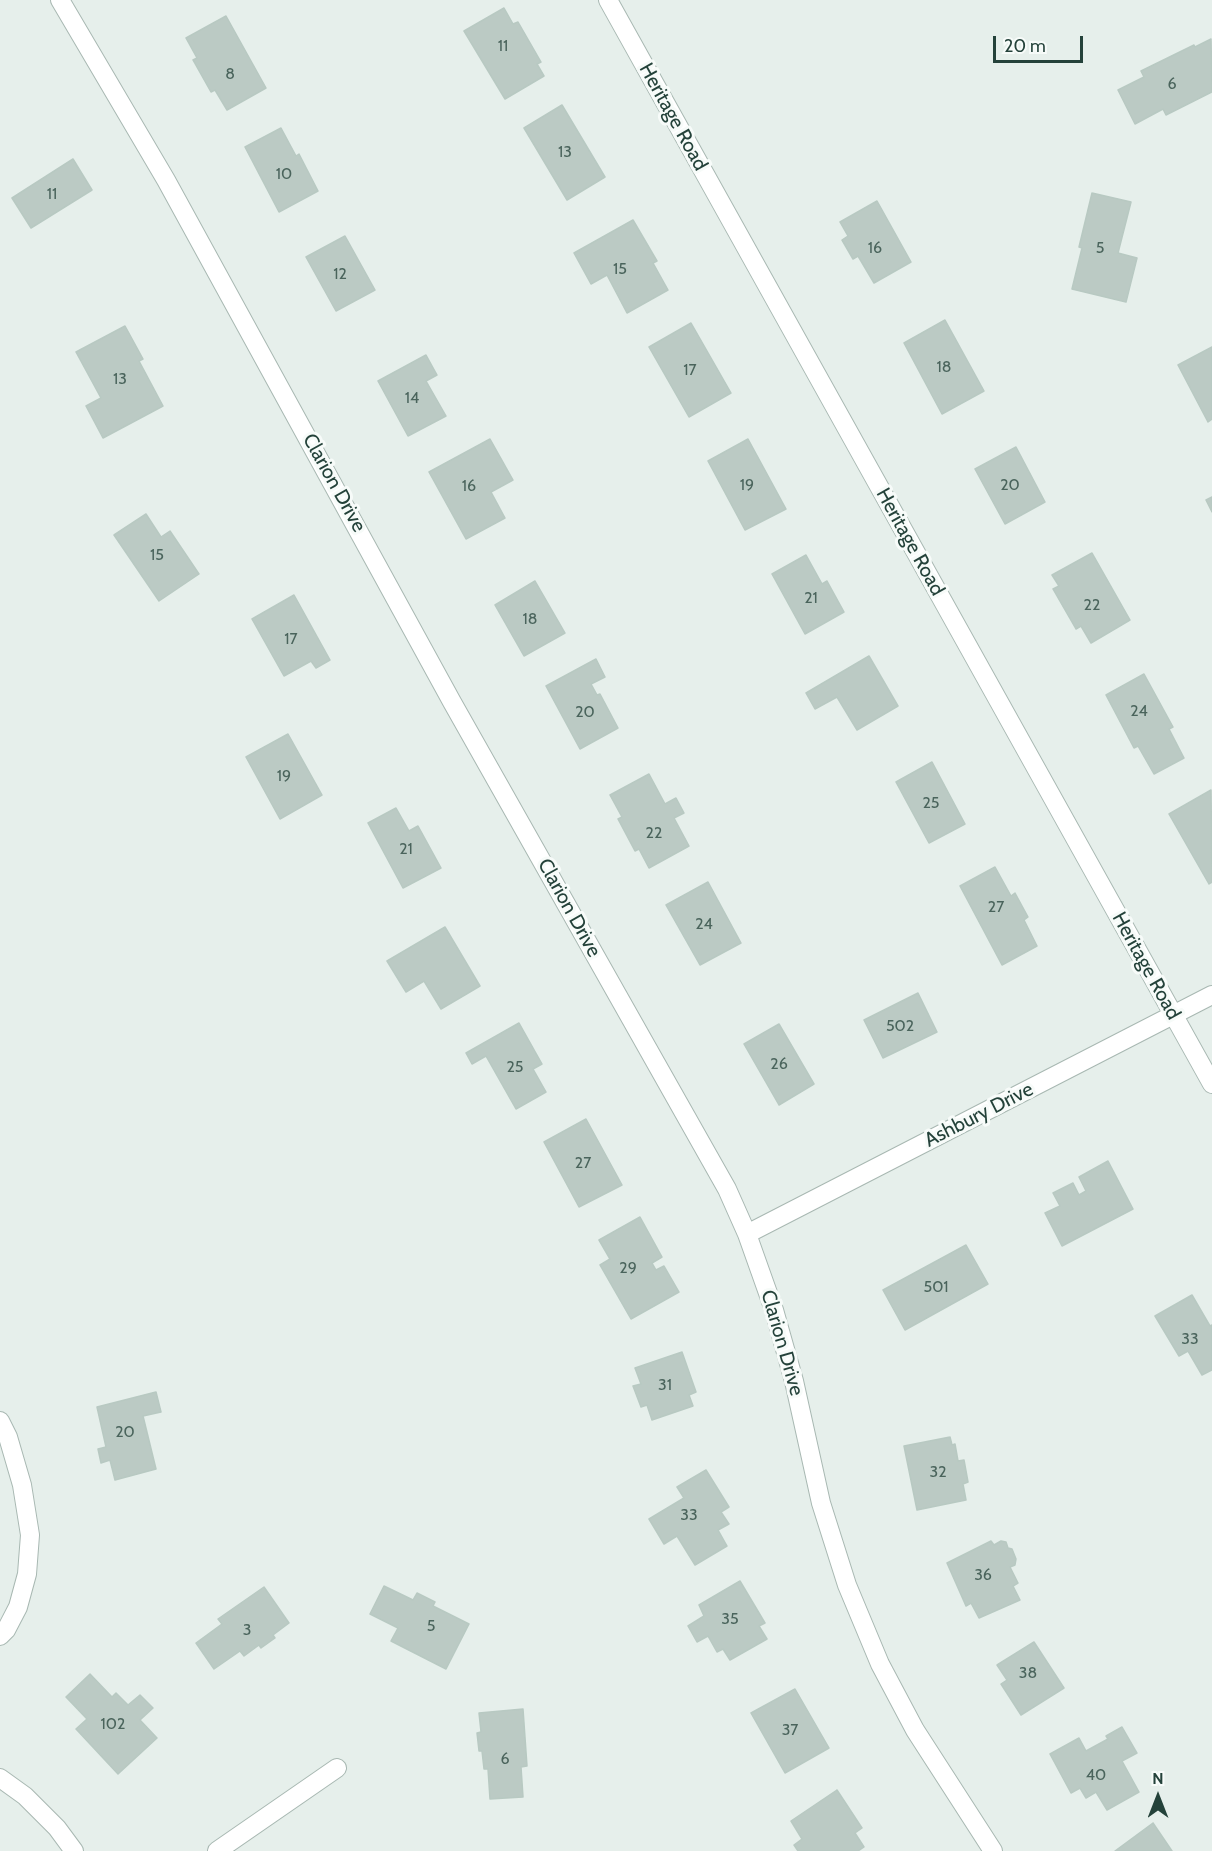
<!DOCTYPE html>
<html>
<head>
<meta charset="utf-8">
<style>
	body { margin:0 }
	#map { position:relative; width:1212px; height:1851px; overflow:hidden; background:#e6efeb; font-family:Cabin,sans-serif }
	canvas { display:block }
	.north { position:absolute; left:1128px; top:1767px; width:60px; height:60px; -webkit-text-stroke:4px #f7fbf9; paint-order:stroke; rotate:0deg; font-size:16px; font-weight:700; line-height:24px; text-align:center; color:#24423a }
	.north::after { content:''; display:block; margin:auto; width:21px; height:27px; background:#24423a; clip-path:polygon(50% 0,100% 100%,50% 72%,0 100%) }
	.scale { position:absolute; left:993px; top:36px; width:90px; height:27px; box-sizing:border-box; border:3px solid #24423a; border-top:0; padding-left:8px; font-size:18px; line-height:21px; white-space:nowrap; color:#24423a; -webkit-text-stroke:4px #f7fbf9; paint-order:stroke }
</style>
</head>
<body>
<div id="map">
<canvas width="1212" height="1851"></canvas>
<div class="north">N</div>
<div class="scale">20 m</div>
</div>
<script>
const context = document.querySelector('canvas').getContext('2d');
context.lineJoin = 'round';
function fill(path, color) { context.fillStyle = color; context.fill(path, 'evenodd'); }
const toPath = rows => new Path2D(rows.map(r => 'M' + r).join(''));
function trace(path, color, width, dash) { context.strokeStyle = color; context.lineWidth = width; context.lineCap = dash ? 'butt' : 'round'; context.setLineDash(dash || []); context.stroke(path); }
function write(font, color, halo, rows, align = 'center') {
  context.font = font + ' Cabin,sans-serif'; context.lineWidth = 6; context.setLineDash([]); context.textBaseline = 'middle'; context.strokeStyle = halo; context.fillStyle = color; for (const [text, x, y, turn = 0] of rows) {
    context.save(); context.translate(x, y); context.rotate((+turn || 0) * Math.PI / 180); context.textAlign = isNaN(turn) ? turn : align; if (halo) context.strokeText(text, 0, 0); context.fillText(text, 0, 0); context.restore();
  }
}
const building = toPath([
	[504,8,513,24,518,22,541,62,537,64,544,76,505,99,464,31,504,8],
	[226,16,266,88,227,110,215,90,211,92,193,60,197,58,186,38,226,16],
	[1211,39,1212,92,1166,115,1163,109,1135,124,1118,90,1144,77,1141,71,1194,45,1195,47,1211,39],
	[562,105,605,177,567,200,524,128,562,105],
	[281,128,296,156,299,154,318,191,279,212,245,147,281,128],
	[73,159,92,190,31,228,12,198,73,159],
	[1092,193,1131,202,1118,253,1137,258,1126,302,1072,289,1082,248,1079,247,1092,193],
	[877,201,911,262,874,283,858,256,853,259,842,240,848,236,840,222,877,201],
	[633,220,657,261,653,263,668,290,627,313,607,275,591,284,574,253,633,220],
	[345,236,375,290,336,311,306,257,345,236],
	[945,320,984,391,942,414,904,343,945,320],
	[691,323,731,393,689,417,649,347,691,323],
	[125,326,143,359,139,361,163,406,103,438,86,406,101,398,76,352,125,326],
	[1212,347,1212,419,1208,422,1178,365,1212,347],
	[426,355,437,375,426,381,446,416,408,436,378,381,426,355],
	[490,439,513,480,491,492,505,518,466,539,429,472,490,439],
	[748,439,786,509,745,530,708,461,748,439],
	[1016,447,1045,502,1005,524,975,469,1016,447],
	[1212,497,1212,512,1206,500,1212,497],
	[146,514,161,537,170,531,199,574,159,601,114,535,146,514],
	[1092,553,1130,620,1091,643,1081,626,1076,629,1053,589,1059,586,1052,575,1092,553],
	[806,555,822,584,827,581,844,612,805,634,772,574,806,555],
	[535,581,565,633,524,656,495,605,535,581],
	[294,595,330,660,316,668,311,661,284,676,252,619,294,595],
	[869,656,898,706,857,730,837,697,815,709,806,693,869,656],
	[596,659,605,677,591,684,597,695,600,694,618,728,580,749,546,686,596,659],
	[1144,674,1173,727,1169,729,1184,758,1154,774,1138,746,1134,748,1106,695,1144,674],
	[288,734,322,795,280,819,246,757,288,734],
	[932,762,965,824,929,843,896,782,932,762],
	[649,774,665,804,676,798,684,813,674,818,689,846,649,868,639,849,635,851,618,819,622,817,610,795,649,774],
	[1211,790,1212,882,1209,884,1169,814,1211,790],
	[396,808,409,831,418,826,441,868,403,888,368,823,396,808],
	[995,867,1011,896,1015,893,1028,917,1024,920,1037,946,1002,965,960,886,995,867],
	[708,882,741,943,700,965,666,905,708,882],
	[445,927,480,986,441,1009,424,981,406,992,387,961,445,927],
	[918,993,937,1032,883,1058,864,1020,918,993],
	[519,1023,542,1064,533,1069,546,1092,516,1109,486,1056,472,1064,466,1053,519,1023],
	[779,1024,814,1084,779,1105,744,1044,779,1024],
	[586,1119,622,1185,579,1207,544,1142,586,1119],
	[1108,1161,1133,1209,1062,1246,1045,1213,1060,1206,1053,1193,1073,1183,1079,1195,1086,1191,1079,1177,1108,1161],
	[640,1217,662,1257,652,1263,656,1270,664,1266,679,1292,631,1319,600,1265,610,1259,599,1240,640,1217],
	[966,1245,988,1284,905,1330,883,1290,966,1245],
	[1192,1295,1210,1326,1212,1325,1212,1370,1202,1375,1188,1351,1179,1356,1155,1316,1192,1295],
	[682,1352,696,1392,689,1395,693,1406,652,1420,647,1405,641,1407,633,1386,641,1384,635,1368,682,1352],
	[156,1392,161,1412,143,1416,156,1469,115,1480,110,1460,101,1463,98,1449,106,1447,97,1407,156,1392],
	[950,1437,952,1445,955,1444,958,1461,964,1460,968,1482,963,1484,966,1500,917,1510,904,1446,950,1437],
	[706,1470,729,1507,721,1512,729,1524,718,1530,727,1546,695,1565,677,1536,664,1544,649,1519,684,1498,677,1487,706,1470],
	[991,1541,994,1545,1001,1541,1006,1542,1008,1548,1012,1549,1016,1559,1015,1565,1010,1567,1018,1583,1013,1586,1020,1600,979,1618,971,1603,966,1606,947,1563,991,1541],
	[740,1581,765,1623,759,1626,767,1639,730,1660,723,1649,717,1652,708,1636,697,1642,688,1626,704,1616,699,1605,740,1581],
	[384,1586,413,1600,417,1593,435,1602,433,1606,469,1624,446,1669,391,1641,398,1628,370,1614,384,1586],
	[264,1587,289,1623,273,1635,275,1638,261,1648,259,1645,244,1656,240,1651,214,1669,196,1643,222,1624,218,1619,264,1587],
	[1034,1642,1064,1688,1021,1715,1001,1684,1007,1680,997,1665,1034,1642],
	[90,1674,112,1697,116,1693,128,1705,140,1695,153,1708,140,1720,157,1738,118,1774,76,1729,87,1719,66,1697,90,1674],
	[795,1689,829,1748,785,1773,751,1713,795,1689],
	[523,1709,527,1766,521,1767,523,1797,490,1799,488,1769,484,1769,482,1751,479,1751,477,1733,481,1732,479,1713,523,1709],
	[1122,1727,1137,1753,1122,1761,1139,1792,1107,1810,1096,1792,1086,1798,1080,1788,1071,1793,1050,1754,1079,1738,1086,1751,1108,1739,1106,1736,1122,1727],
	[837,1790,862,1828,855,1833,864,1847,858,1851,798,1851,794,1845,802,1839,791,1821,837,1790],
	[1153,1823,1172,1851,1115,1851,1153,1823]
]);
fill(building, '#bbcac4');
trace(building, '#b8c9c2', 1.5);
const minor = toPath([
	[60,0,166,180,452,702,727,1189,747,1234,774,1310,794,1381,821,1503,847,1585,880,1664,915,1730,993,1851],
	[608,0,1212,1084],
	[747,1234,1212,995],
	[0,1421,8,1437,22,1485,30,1535,27,1574,18,1607,6,1630,0,1636],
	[0,1778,25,1796,57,1828,74,1851],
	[217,1851,337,1768]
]);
trace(minor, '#a8b8b2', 20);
trace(minor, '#fff', 18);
write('16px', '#4a645c', null, [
	["11",503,46],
	["8",230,74],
	["6",1172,84],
	["13",565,152],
	["10",284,174],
	["11",52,194],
	["16",875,248],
	["5",1100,248],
	["15",620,269],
	["12",340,274],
	["18",944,367],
	["17",690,370],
	["13",120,379],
	["14",412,398],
	["19",747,485],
	["20",1010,485],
	["16",469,486],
	["15",157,555],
	["21",811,598],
	["22",1092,605],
	["18",530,619],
	["17",291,639],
	["24",1139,711],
	["20",585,712],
	["19",284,776],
	["25",931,803],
	["22",654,833],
	["21",406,849],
	["27",996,907],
	["24",704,924],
	["502",900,1026],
	["26",779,1064],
	["25",515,1067],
	["27",583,1163],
	["29",628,1268],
	["501",936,1287],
	["33",1190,1339],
	["31",665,1385],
	["20",125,1432],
	["32",938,1472],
	["33",689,1515],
	["36",983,1575],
	["35",730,1619],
	["5",431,1626],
	["3",247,1630],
	["38",1028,1673],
	["102",113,1724],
	["37",790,1730],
	["6",505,1759],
	["40",1096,1775]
]);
write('20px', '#24423a', '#f7fbf9', [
	["Heritage Road",673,117,61],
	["Clarion Drive",334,483,61],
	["Heritage Road",910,542,61],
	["Clarion Drive",569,908,61],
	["Heritage Road",1146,966,61],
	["Ashbury Drive",979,1115,-27],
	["Clarion Drive",782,1343,74]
]);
</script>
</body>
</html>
